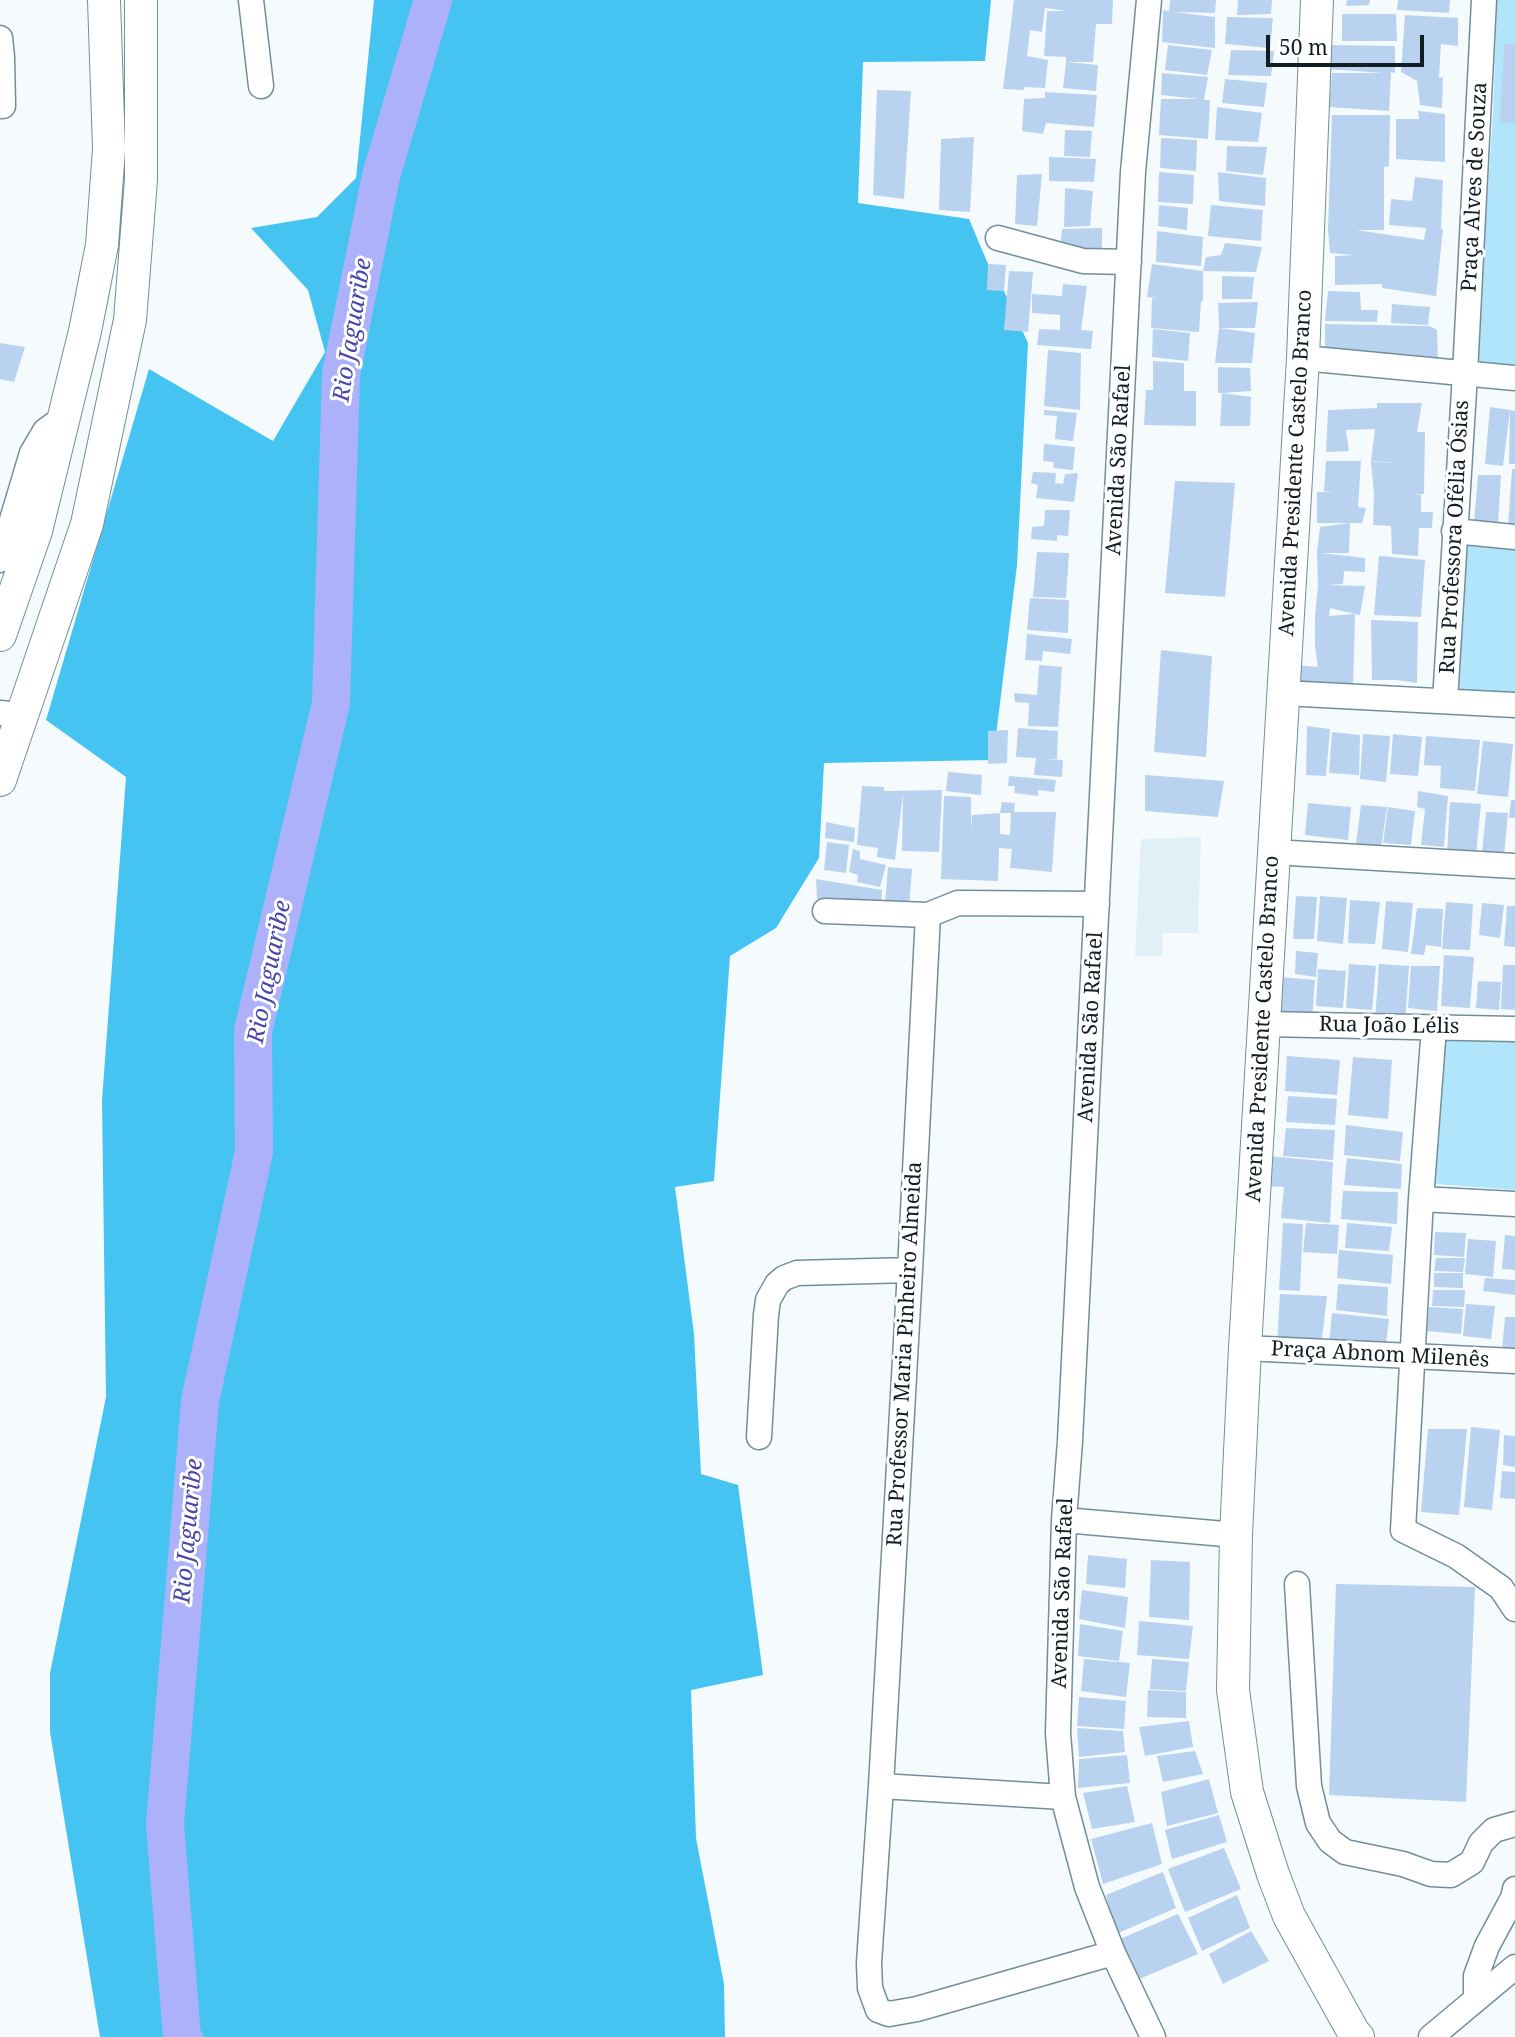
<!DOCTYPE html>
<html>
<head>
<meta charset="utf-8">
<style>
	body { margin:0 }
	#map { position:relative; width:1515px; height:2037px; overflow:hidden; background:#f5fbfd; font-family:"Noto Serif",serif }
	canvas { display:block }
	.scale { position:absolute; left:1266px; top:35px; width:158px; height:32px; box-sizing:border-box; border:4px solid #121e23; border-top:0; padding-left:9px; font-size:21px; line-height:24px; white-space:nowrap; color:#121e23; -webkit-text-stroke:5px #fff; paint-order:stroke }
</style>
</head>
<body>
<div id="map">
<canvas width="1515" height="2037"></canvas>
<div class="scale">50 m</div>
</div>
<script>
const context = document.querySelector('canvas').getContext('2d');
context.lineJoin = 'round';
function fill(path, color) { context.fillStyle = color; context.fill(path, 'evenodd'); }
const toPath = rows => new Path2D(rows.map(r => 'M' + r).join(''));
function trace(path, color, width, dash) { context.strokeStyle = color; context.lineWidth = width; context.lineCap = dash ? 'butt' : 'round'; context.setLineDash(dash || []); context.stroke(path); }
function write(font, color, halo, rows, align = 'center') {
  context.font = font + ' "Noto Serif",serif'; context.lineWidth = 6; context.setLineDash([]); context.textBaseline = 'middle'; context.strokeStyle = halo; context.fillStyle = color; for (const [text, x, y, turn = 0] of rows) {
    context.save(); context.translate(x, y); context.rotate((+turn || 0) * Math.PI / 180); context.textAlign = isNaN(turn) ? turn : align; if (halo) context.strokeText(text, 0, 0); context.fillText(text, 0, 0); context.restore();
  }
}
fill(toPath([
	[1201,837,1198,933,1163,933,1162,956,1135,956,1141,839]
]), '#e1f0f7');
fill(toPath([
	[1497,0,1515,0,1515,367,1481,366,1477,353,1493,113],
	[1464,543,1515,547,1515,704,1452,697],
	[1442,1035,1515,1038,1515,1190,1434,1184]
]), '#b1e5fc');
fill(toPath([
	[374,0,991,0,985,61,863,62,858,203,969,219,988,264,1004,291,1028,343,1017,565,993,760,824,763,819,858,776,928,730,956,714,1181,675,1187,694,1334,701,1474,738,1485,763,1675,691,1690,696,1838,724,1984,725,2037,100,2037,50,1732,50,1673,106,1397,102,1100,126,777,46,720,149,369,273,441,325,352,308,290,251,228,317,217,356,178]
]), '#45c4f2');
trace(toPath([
	[180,2005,201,2037]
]), '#acb1f9', 6);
trace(toPath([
	[182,2037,165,1824,200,1401,254,1152,253,1031,331,703,341,374,381,176,433,0]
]), '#acb1f9', 38);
fill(toPath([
	[1014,0,1113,0,1112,24,1096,24,1093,62,1066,62,1066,57,1044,56,1047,11,1067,11,1045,8,1042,32,1030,30,1027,56,1048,60,1045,88,1024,87,1024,90,1003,89],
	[1170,0,1216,0,1215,13,1173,12,1215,17,1215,48,1162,42,1163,10,1169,11],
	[1238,0,1272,0,1271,14,1237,15],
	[1347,0,1370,0,1369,5,1346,6],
	[1398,0,1450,0,1449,13,1397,10],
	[1342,14,1396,14,1397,41,1342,41],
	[1405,15,1458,18,1458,46,1441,44,1439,78,1443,77,1442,108,1420,105,1417,81,1401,72],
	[1227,17,1273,18,1270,48,1225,44],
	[1504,44,1515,45,1515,123,1500,123],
	[1168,45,1212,50,1207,75,1165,70],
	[1330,45,1395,46,1395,73,1391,72,1389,111,1329,107,1332,73,1383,73,1328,69],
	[1231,50,1274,51,1271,76,1228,75],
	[1066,62,1098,65,1096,91,1063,88],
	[1162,73,1208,77,1204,100,1210,100,1208,139,1159,135,1161,99,1199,99,1161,95],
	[1225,79,1267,83,1264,107,1222,103],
	[877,90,911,91,904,199,873,195],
	[1045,92,1097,95,1094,127,1046,123,1043,134,1022,131,1024,99,1045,98],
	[1217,107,1262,113,1258,142,1215,140],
	[1418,111,1445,114,1445,162,1396,159,1396,119,1419,119],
	[1332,115,1390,115,1389,166,1384,167,1384,230,1356,230,1424,240,1426,228,1389,225,1391,199,1412,201,1415,177,1443,180,1441,229,1443,229,1436,296,1382,288,1382,284,1335,285,1335,256,1354,255,1330,253,1328,229],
	[1065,130,1092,131,1090,157,1064,156],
	[974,137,970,212,939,210,941,139],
	[1161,138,1197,140,1196,171,1160,168],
	[1227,146,1267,147,1263,175,1226,171],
	[1049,157,1096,159,1094,182,1049,181],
	[1159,172,1194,175,1193,204,1158,202],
	[1218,172,1266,178,1265,206,1219,201],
	[1042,174,1037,226,1015,224,1017,175],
	[1065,188,1093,191,1090,226,1064,227],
	[1159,205,1188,208,1187,230,1158,226],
	[1211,205,1263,210,1261,241,1208,236],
	[1102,228,1102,259,1060,254,1062,229],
	[1157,231,1203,237,1201,266,1156,262],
	[1225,243,1262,247,1256,272,1203,271,1206,257,1221,255],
	[988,264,1006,265,1004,291,987,290],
	[1152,264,1203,271,1203,301,1201,301,1199,332,1151,328,1152,298,1159,298,1147,297],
	[1009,271,1033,272,1028,332,1004,330],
	[1222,276,1254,277,1252,299,1222,299],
	[1063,284,1087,286,1081,330,1093,331,1091,349,1037,345,1039,329,1060,330,1060,315,1032,313,1032,294,1062,296],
	[1328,291,1360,292,1361,310,1378,310,1377,322,1325,321],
	[1258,302,1255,328,1219,328,1218,303],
	[1392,304,1430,307,1428,325,1391,323],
	[1325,324,1429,326,1437,330,1438,362,1325,355],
	[1219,328,1255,333,1252,363,1215,363],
	[1153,329,1190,333,1188,361,1152,357],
	[0,343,25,347,14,382,0,379],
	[1048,350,1081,353,1080,410,1044,406],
	[1153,361,1184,363,1184,391,1196,391,1196,426,1144,425,1146,390,1153,390],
	[1218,367,1250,368,1251,391,1222,393,1251,397,1250,426,1220,426,1222,393,1218,393],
	[1377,403,1422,403,1417,432,1425,432,1424,494,1412,495,1421,495,1421,512,1433,512,1432,528,1419,528,1418,556,1392,554,1391,526,1373,525,1374,495,1371,461,1376,462,1400,463,1371,461,1375,429,1346,430,1349,451,1326,452,1328,410,1377,408],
	[1490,407,1510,410,1503,466,1485,464],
	[1044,410,1077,413,1073,441,1055,439,1057,416,1044,415],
	[1510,410,1515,411,1515,464,1509,464],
	[1044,444,1075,447,1073,470,1053,468,1054,462,1043,461],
	[1326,461,1361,461,1358,507,1366,508,1362,523,1350,523,1349,553,1321,553,1365,558,1365,572,1344,571,1343,584,1326,585,1365,586,1360,615,1355,614,1353,689,1292,687,1295,665,1318,667,1315,646,1315,616,1318,586,1317,553,1320,527,1350,523,1317,523,1317,492,1333,492,1324,491],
	[1330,608,1355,614,1329,616],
	[1512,469,1515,469,1515,527,1508,526],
	[1033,472,1056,473,1055,483,1063,484,1065,474,1078,473,1074,502,1036,498,1038,485,1031,483],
	[1478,475,1501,475,1498,523,1474,523],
	[1175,481,1235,483,1225,597,1165,593],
	[1045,510,1070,510,1068,536,1057,535,1057,541,1031,539,1032,527,1044,526],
	[1037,552,1069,553,1066,598,1033,597],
	[1379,556,1425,560,1421,617,1374,615],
	[1030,598,1069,600,1068,633,1027,630],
	[1371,620,1418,622,1417,683,1396,680,1372,680],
	[1027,634,1072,639,1070,654,1043,651,1042,661,1025,660],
	[1161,650,1212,656,1206,757,1154,752],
	[1039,665,1062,667,1058,727,1028,726,1029,703,1015,702,1014,693,1037,695],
	[1307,726,1330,729,1326,776,1306,775],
	[1018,728,1058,731,1057,759,1044,759,1063,760,1062,777,1034,775,1036,758,1016,757],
	[1008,730,1007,763,988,764,988,731],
	[1332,732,1360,735,1359,775,1329,773],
	[1363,734,1390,736,1386,782,1360,779],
	[1393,734,1422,737,1418,776,1390,774],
	[1426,736,1480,740,1475,791,1440,788,1441,766,1424,765],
	[1483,741,1513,744,1508,797,1477,794],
	[948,772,982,775,981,795,946,791],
	[1145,775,1224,781,1218,817,1145,811],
	[1009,776,1056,780,1054,792,1038,790,1038,796,1014,793,1015,786,1008,786],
	[862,786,884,787,884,791,942,790,939,852,902,851,903,793,895,860,877,857,878,848,857,845],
	[1418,791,1448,796,1444,847,1421,845,1425,809,1417,807],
	[944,796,971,797,971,831,972,815,1000,813,1000,834,1010,835,1011,813,1000,813,1002,802,1015,803,1014,812,1056,812,1052,872,1010,868,1012,849,999,848,998,881,941,879],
	[1511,800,1515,800,1515,818,1509,818],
	[1450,802,1481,804,1476,855,1447,853],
	[1308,803,1351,807,1348,840,1305,835],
	[1361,805,1387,807,1381,848,1356,844],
	[1388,807,1415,811,1411,845,1383,843],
	[1486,812,1508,813,1504,855,1482,853],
	[826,822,855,828,854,842,825,838],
	[827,842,849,845,846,873,824,870],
	[853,849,860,851,860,859,886,865,880,887,857,882,858,875,849,872],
	[888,867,912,869,909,908,885,905],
	[816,879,882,890,881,906,817,899],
	[1296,896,1317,897,1314,939,1293,939],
	[1320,896,1347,898,1343,944,1317,941],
	[1350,900,1380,902,1375,944,1348,943],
	[1386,901,1413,903,1408,952,1382,949],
	[1446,902,1473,904,1470,950,1442,949],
	[1482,903,1504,905,1500,938,1479,935],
	[1507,906,1515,906,1515,947,1504,946],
	[1417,908,1443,909,1441,947,1426,945,1424,955,1411,954],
	[1296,951,1318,953,1316,977,1295,974],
	[1444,955,1474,957,1470,1008,1441,1006],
	[1349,964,1376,966,1372,1010,1346,1008],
	[1379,964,1409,966,1405,1023,1375,1021],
	[1503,965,1515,965,1515,1010,1501,1009],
	[1411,966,1440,966,1437,1011,1408,1008],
	[1318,969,1346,971,1343,1008,1316,1006],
	[1280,977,1315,980,1312,1021,1278,1017],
	[1478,981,1501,982,1499,1010,1476,1008],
	[1287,1056,1340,1060,1337,1095,1285,1091],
	[1353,1057,1392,1060,1388,1119,1348,1115],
	[1288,1096,1337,1099,1335,1125,1286,1122],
	[1346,1125,1403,1132,1400,1161,1344,1155],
	[1286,1128,1335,1130,1333,1160,1283,1156],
	[1268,1156,1333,1162,1330,1223,1281,1218,1284,1187,1267,1186],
	[1347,1158,1402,1164,1401,1189,1344,1185],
	[1343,1191,1398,1192,1397,1224,1341,1219],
	[1283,1223,1303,1224,1300,1291,1279,1290],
	[1306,1223,1339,1225,1337,1254,1303,1252],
	[1347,1223,1392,1227,1389,1251,1345,1248],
	[1435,1232,1466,1233,1464,1257,1434,1255],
	[1505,1235,1515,1236,1515,1270,1502,1269],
	[1468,1239,1496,1241,1493,1277,1465,1274],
	[1339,1250,1393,1255,1391,1284,1337,1278],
	[1436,1258,1465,1258,1463,1272,1434,1271],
	[1434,1273,1463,1273,1463,1288,1434,1287],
	[1485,1278,1515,1280,1515,1295,1483,1291],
	[1338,1284,1388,1287,1387,1316,1336,1310],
	[1433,1290,1465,1290,1464,1307,1432,1306],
	[1280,1294,1327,1296,1321,1347,1277,1345],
	[1466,1304,1495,1306,1491,1339,1463,1336],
	[1429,1307,1463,1309,1461,1334,1427,1331],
	[1332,1313,1389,1319,1385,1351,1329,1343],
	[1505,1317,1515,1317,1515,1352,1502,1351],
	[1471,1427,1500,1430,1492,1510,1464,1507],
	[1428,1429,1467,1429,1459,1515,1421,1512],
	[1504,1435,1515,1436,1515,1467,1503,1465],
	[1502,1471,1515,1472,1515,1499,1500,1498],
	[1088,1555,1127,1559,1125,1588,1086,1584],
	[1151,1560,1190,1562,1189,1620,1149,1617],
	[1336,1584,1475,1587,1466,1802,1329,1795],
	[1082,1590,1128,1597,1125,1628,1079,1619],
	[1139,1621,1193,1626,1189,1659,1137,1655],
	[1080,1624,1123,1631,1119,1661,1078,1656],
	[1084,1659,1130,1663,1126,1697,1081,1691],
	[1152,1659,1189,1662,1186,1691,1150,1689],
	[1148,1690,1186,1692,1186,1718,1147,1717],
	[1079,1697,1126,1701,1124,1729,1077,1726],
	[1189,1721,1193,1747,1145,1756,1139,1727],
	[1077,1728,1123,1731,1125,1752,1079,1757],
	[1195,1751,1203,1774,1163,1782,1157,1756],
	[1127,1755,1130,1783,1078,1788,1079,1759],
	[1209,1779,1218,1813,1167,1826,1161,1792],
	[1127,1786,1135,1822,1092,1829,1083,1793],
	[1219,1815,1227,1842,1172,1859,1165,1830],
	[1152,1823,1162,1864,1103,1884,1091,1839],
	[1224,1848,1241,1889,1185,1912,1168,1869],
	[1163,1872,1176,1908,1116,1934,1106,1895],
	[1237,1895,1250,1928,1202,1951,1188,1918],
	[1178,1914,1198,1954,1137,1980,1120,1939],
	[1251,1931,1269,1961,1223,1984,1209,1954]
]), '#b8d2f0');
const minor = toPath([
	[251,0,261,86],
	[1149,0,1133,172,1070,1441,1064,1520,1058,1733,1063,1797,1087,1887,1113,1953,1153,2037],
	[0,38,2,57,3,106],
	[998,238,1083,261,1129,262],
	[1303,358,1515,378],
	[1454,531,1515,537],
	[0,560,32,453,45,431,53,425,63,424],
	[1283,693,1515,705],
	[1445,701,1465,374,1484,0],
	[0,713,22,715],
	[1273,852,1515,866],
	[825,911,928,915,958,903,1097,904],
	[928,915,910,1270,881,1786,869,1963,870,1988,878,2010,889,2014,917,2009,1113,1953],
	[1263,1024,1515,1029],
	[1434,1027,1421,1199,1403,1530,1456,1556,1501,1588,1515,1609],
	[1421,1199,1515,1204],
	[1245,1348,1515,1361],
	[759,1437,766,1315,768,1300,777,1284,784,1278,797,1273,910,1270],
	[1064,1520,1236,1535],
	[1297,1584,1309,1786,1318,1823,1330,1841,1345,1852,1403,1864,1431,1874,1451,1875,1472,1862,1481,1843,1494,1830,1515,1824],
	[881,1786,1063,1797],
	[1476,1999,1476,1976,1487,1946,1513,1898,1515,1889],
	[1431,2037,1515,1967]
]);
const major = toPath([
	[1317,0,1303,358,1245,1348,1236,1535,1233,1690,1247,1792,1273,1874,1289,1916,1354,2033,1358,2037],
	[0,635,36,531,85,331,102,245,109,149,104,0],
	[0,780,87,524,130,320,141,180,141,0]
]);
trace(minor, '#728e9b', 27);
trace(major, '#728e9b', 34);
trace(minor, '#fff', 24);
trace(major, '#fff', 32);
write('21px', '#121e23', '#fff', [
	["Praça Alves de Souza",1475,187,-87],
	["Avenida São Rafael",1119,460,-87],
	["Avenida Presidente Castelo Branco",1296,463,-87],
	["Rua Professora Ofélia Ósias",1455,537,-87],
	["Rua João Lélis",1389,1026,1],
	["Avenida São Rafael",1091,1027,-87],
	["Avenida Presidente Castelo Branco",1263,1029,-87],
	["Rua Professor Maria Pinheiro Almeida",905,1354,-87],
	["Praça Abnom Milenês",1380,1355,3],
	["Avenida São Rafael",1063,1593,-88]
]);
write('italic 23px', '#4945aa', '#fff', [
	["Rio Jaguaribe",353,330,-81],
	["Rio Jaguaribe",270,972,-79],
	["Rio Jaguaribe",189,1531,-85]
]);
</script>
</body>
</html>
